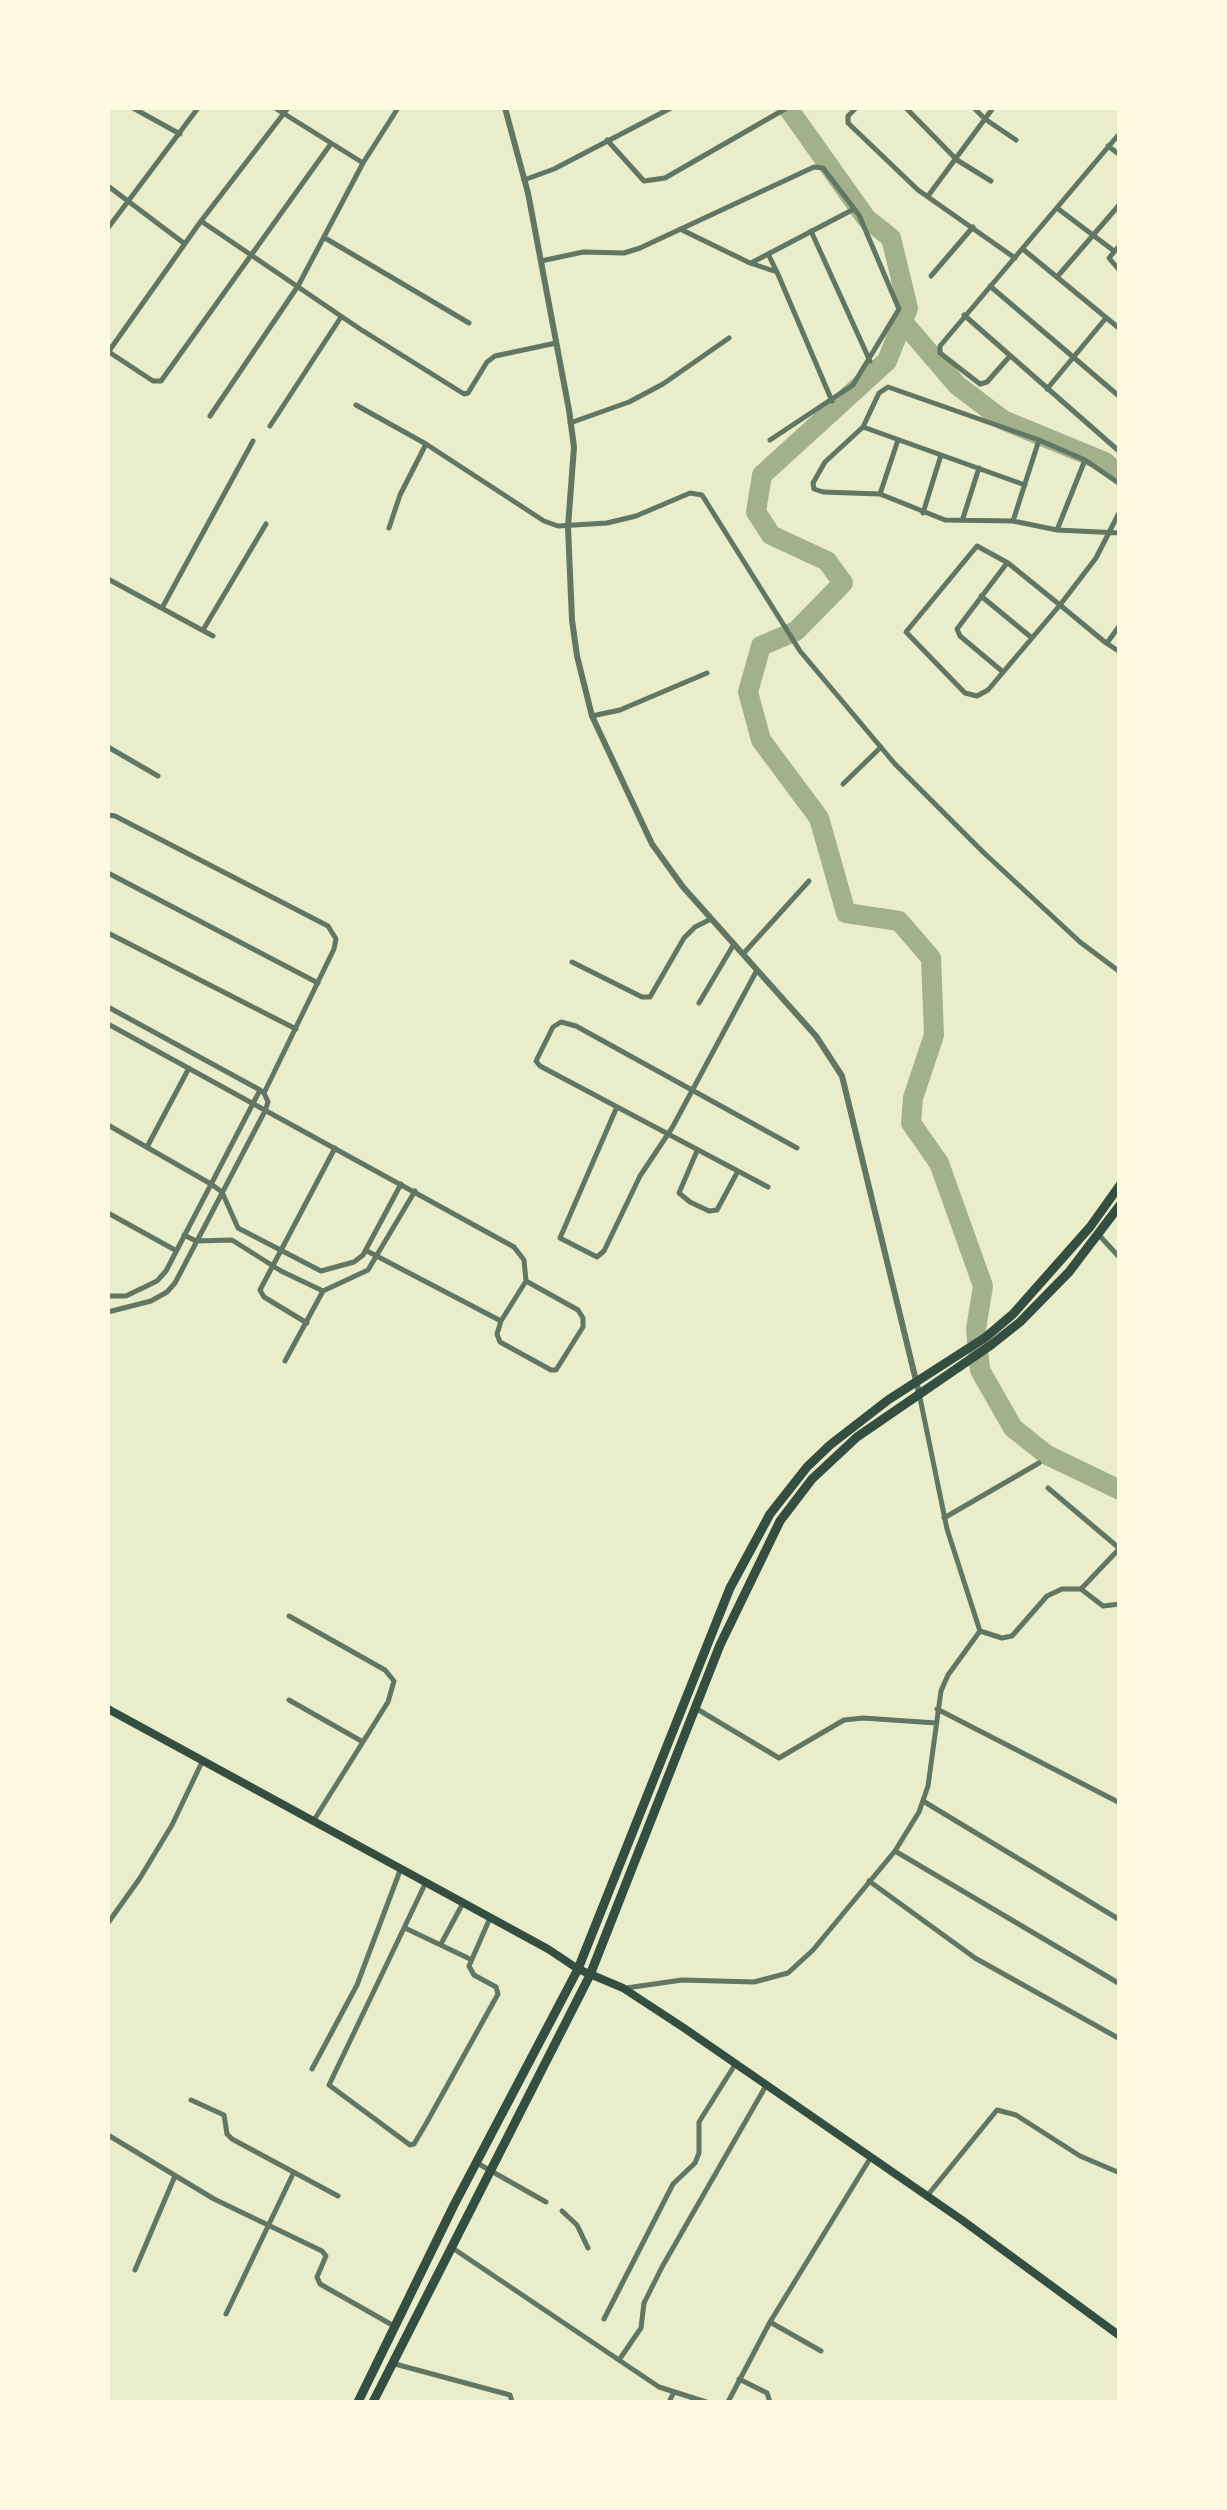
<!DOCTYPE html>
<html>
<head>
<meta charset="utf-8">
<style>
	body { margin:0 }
	#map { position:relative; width:1227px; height:2510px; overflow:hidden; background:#e9edc9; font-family:"Fira Sans",sans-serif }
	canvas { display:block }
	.frame { position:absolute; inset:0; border:110px solid #fefae0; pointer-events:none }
</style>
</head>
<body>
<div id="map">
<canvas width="1227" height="2510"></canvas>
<div class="frame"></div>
</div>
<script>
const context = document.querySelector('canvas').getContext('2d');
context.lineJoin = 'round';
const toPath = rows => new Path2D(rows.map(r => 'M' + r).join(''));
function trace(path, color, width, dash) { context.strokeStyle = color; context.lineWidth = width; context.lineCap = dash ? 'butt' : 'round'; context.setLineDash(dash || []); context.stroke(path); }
trace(toPath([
	[788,108,866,218,891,238,908,308,887,361,762,475,756,512,771,535,827,561,843,583,796,631,761,646,748,692,761,740,819,818,846,913,899,921,931,958,934,1035,913,1098,911,1123,939,1163,983,1286,976,1329,980,1370,1013,1428,1047,1455,1120,1490],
	[903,322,957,385,1003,420,1105,462,1120,475]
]), '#a3b18a', 20);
trace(toPath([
	[133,108,180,134],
	[275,108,363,163],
	[856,108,848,116,848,123,918,190,1015,258],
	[906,108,957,160,991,181],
	[974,108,985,119,1016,140],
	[607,140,644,181,665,178,785,109],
	[1108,146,1120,155],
	[524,180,554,169,671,108],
	[108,186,185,244],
	[928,196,993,108],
	[1057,208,1114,251],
	[201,221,360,329,464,394,468,393,487,362,495,356,556,343],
	[108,228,198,108],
	[680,229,750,263,777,272,832,401],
	[811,231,870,361],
	[325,238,469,323],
	[1120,245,1109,258,1120,271],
	[1024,250,1120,329],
	[768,254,777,272],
	[541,261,583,252,624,253,640,248,814,167,823,168,859,215,899,309,853,385,770,440],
	[751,263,854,209],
	[931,276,973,227],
	[1057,277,1120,204],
	[990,286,1120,397],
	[964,315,1120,452],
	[109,351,201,221,288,108],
	[109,352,153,381,161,381,330,145],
	[1010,356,987,382,980,384,940,353,940,346,1120,133],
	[1047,389,1106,318],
	[356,405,426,444,544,521,558,526,607,523,636,516,690,493,702,495,800,651,895,764,983,852,1080,942,1120,972],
	[210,416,298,286,363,163,398,108],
	[570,423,629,402,663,384,729,338],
	[270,426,341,317],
	[863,427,1025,485],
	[1120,484,1085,460,1039,440,888,387,879,393,863,427,825,462,813,483,814,489,823,492,880,494,945,520,1013,521,1057,530,1120,533],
	[880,494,898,440],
	[1120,511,1096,558,1060,605,988,690,977,696,965,693,906,632,977,546,1008,563,1060,605,1106,643,1120,652],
	[923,513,941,455],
	[963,518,979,468],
	[1013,521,1039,440],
	[389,528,400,495,426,444],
	[1057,530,1085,460],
	[108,579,213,636],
	[981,596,1032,638],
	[162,608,253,441],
	[203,630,266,524],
	[1107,643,1120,625],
	[1003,672,960,636,957,629,1007,563],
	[592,716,620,710,707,673],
	[108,747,158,776],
	[843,784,881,747],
	[108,815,115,816,328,926,336,939,334,949,264,1093,260,1090,166,1271,157,1281,126,1296,108,1296],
	[108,873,318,983],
	[108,933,296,1029],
	[743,954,809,881],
	[572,962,642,997,650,997,684,938,695,927,711,919],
	[699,1003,734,944],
	[108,1007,260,1090],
	[108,1024,514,1247,524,1260,526,1281,501,1321],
	[616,1109,560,1238,597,1257,604,1251,640,1176,672,1128,757,970],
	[108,1125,211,1184,222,1192,238,1228,321,1271,354,1262,363,1255,401,1184],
	[147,1147,189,1068],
	[697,1151,679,1193,690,1202,709,1211,717,1210,738,1171],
	[768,1187,540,1066,536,1061,553,1027,561,1022,576,1026,797,1148],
	[108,1213,175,1250],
	[184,1235,196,1241,232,1240,281,1271,323,1291,368,1270,415,1191],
	[1099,1235,1120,1258],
	[367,1251,501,1321,497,1334,500,1342,551,1370,556,1370,583,1327,583,1318,578,1310,526,1281],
	[108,1312,151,1301,167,1292,175,1283,265,1111,268,1102,264,1093],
	[307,1323,264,1297,260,1290,335,1148],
	[285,1361,323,1291],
	[1048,1488,1119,1548],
	[944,1518,1039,1463],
	[1081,1589,1120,1548],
	[289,1616,385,1670,394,1681,388,1702,314,1820],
	[980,1631,1002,1638,1012,1636,1047,1596,1062,1589,1081,1589,1103,1606,1120,1604],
	[289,1700,363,1742],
	[697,1709,779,1758,844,1720,863,1718,936,1723],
	[937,1709,1120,1803],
	[923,1801,1120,1920],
	[895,1851,1120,1984],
	[869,1881,975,1958,1120,2039],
	[426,1882,329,2085,410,2145,414,2144,427,2122,498,1994,496,1987,474,1975,469,1966,490,1918],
	[108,1923,140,1878,172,1825,202,1762],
	[405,1928,470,1959],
	[441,1944,463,1903],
	[626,1988,682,1980,754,1982,788,1973,813,1950,895,1851,919,1812,928,1786,941,1691,948,1675,980,1631,947,1529,919,1393],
	[312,2069,357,1985,401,1868],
	[191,2100,224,2115,227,2134,232,2139,338,2196],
	[108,2135,214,2199,322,2251,326,2256,317,2277,320,2284,394,2326],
	[477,2163,546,2202],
	[927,2196,997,2110,1016,2115,1080,2156,1120,2173],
	[562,2211,577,2225,588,2248],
	[451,2247,659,2387,706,2402],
	[135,2270,175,2176],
	[226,2314,293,2174],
	[604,2319,673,2184,695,2163,699,2153,699,2122,736,2063],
	[770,2322,821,2351],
	[619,2360,641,2328,644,2303,662,2267,767,2084],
	[395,2364,510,2395,512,2402],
	[739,2379,767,2393,770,2402],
	[669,2402,673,2394],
	[728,2402,770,2322,871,2157]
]), '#617663', 5);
trace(toPath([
	[505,108,528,193,569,410,574,447,568,527,572,620,577,656,592,716,652,844,683,887,816,1036,842,1076,919,1393]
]), '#617663', 6);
trace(toPath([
	[108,1709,548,1949,578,1969]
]), '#344e41', 8);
trace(toPath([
	[578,1969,623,1988,684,2028,962,2220,1120,2336]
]), '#344e41', 8);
trace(toPath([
	[358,2402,454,2205,578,1969,730,1588,770,1514,807,1467,830,1445,888,1400,986,1337,1013,1314,1090,1227,1120,1185],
	[373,2402,590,1975,720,1645,780,1521,812,1479,857,1437,991,1345,1020,1322,1069,1272,1120,1205]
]), '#344e41', 9);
</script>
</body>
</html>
